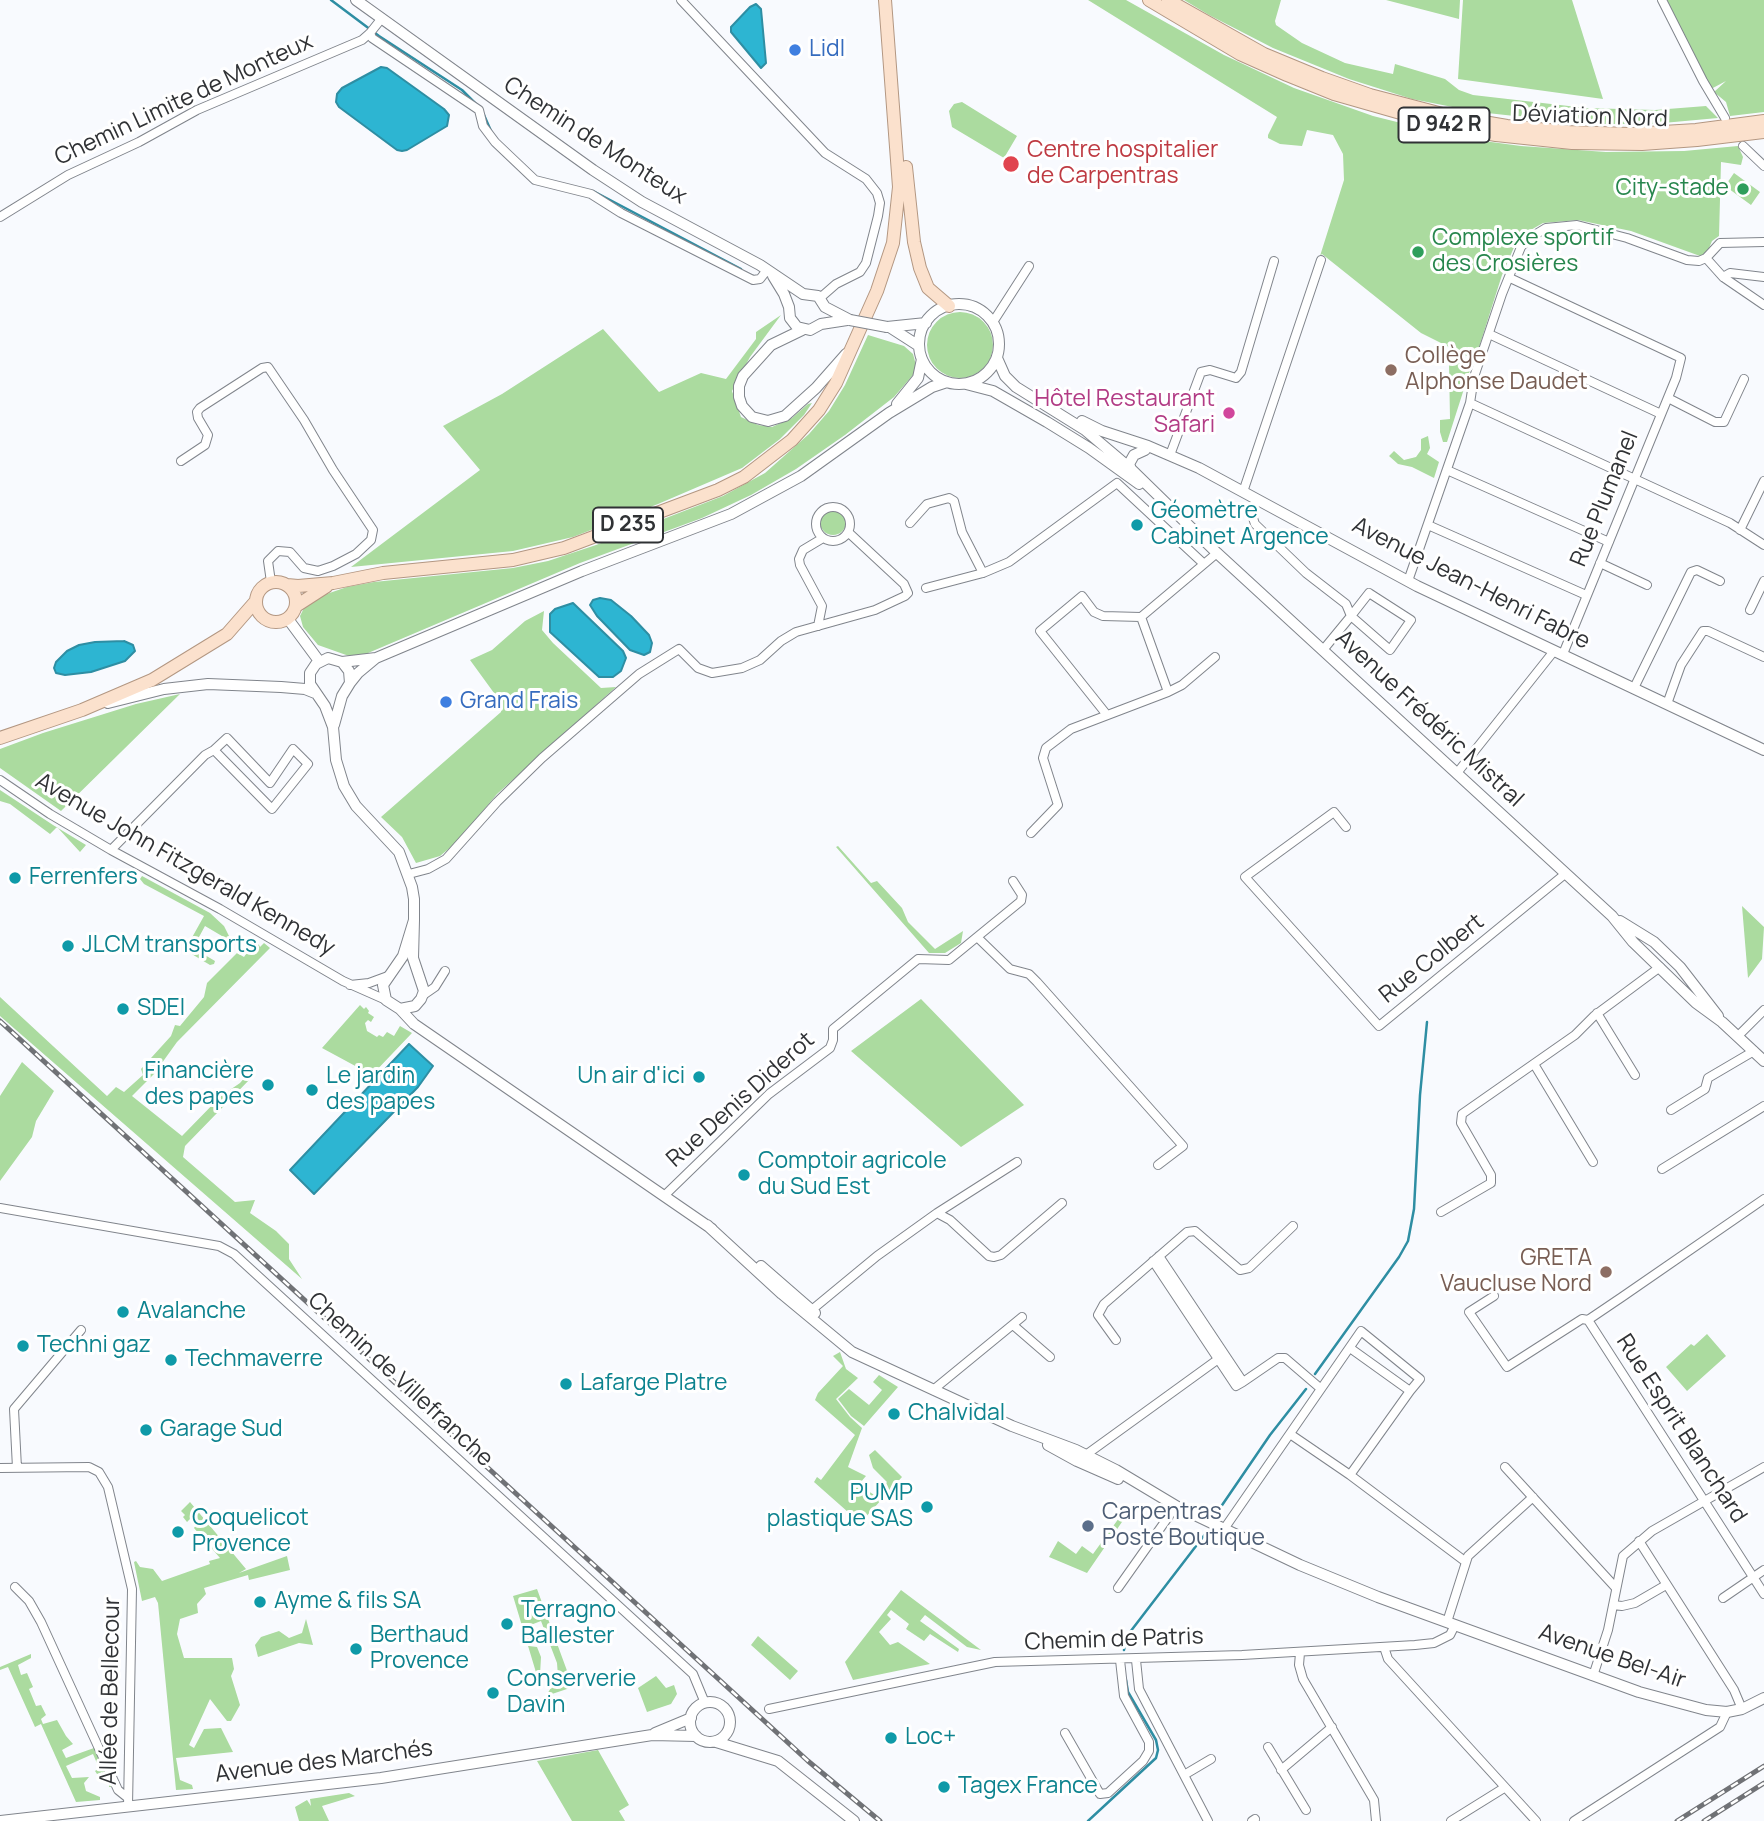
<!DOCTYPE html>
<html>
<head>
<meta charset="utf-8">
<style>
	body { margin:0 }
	canvas { display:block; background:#f8fafe }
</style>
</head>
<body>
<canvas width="1764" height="1821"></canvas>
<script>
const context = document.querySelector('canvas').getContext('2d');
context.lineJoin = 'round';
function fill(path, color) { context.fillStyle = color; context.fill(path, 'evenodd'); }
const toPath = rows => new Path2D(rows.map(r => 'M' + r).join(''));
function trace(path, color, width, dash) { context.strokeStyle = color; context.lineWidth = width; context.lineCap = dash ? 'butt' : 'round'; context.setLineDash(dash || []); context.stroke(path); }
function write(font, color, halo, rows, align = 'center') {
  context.font = font + ' Manrope,sans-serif'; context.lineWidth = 6; context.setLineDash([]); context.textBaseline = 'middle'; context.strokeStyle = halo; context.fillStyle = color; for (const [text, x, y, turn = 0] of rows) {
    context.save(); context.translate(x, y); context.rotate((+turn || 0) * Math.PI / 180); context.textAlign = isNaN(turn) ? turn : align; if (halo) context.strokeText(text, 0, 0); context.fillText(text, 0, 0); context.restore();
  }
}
fill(toPath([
	[1088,0,1126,0,1224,55,1294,88,1373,116,1461,138,1521,146,1606,152,1684,151,1738,146,1743,157,1741,165,1721,162,1719,236,1712,241,1707,253,1700,256,1631,231,1578,220,1543,223,1529,231,1515,245,1502,275,1475,360,1421,333,1322,254,1320,256,1344,180,1343,154,1333,135,1307,130,1302,146,1280,144,1268,138,1268,135,1277,117],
	[1184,0,1281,0,1275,21,1276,25,1302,43,1345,63,1393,74,1395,64,1445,79,1459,90,1473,95,1586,108,1655,110,1706,106,1718,118,1652,124,1588,124,1478,112,1412,99,1349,79,1273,48,1209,15],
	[1386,0,1460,0,1459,19],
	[1463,0,1572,0,1603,99,1458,79],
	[1667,0,1764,0,1764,112,1730,116,1726,102,1714,92,1726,81,1711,89,1703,78],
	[962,102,1017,136,1004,158,952,127,949,111,954,104],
	[1734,173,1760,192,1751,205,1725,186],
	'927 345a33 33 0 1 1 66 0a33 33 0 1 1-66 0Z',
	[781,315,750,357,732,391,741,417,758,425,772,427,792,418,808,404,812,403,804,415,780,439,742,468,658,504,573,537,513,551,351,567,480,470,443,426,502,394,603,329,659,392,701,373,726,379,756,339,756,332],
	[868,335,904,346,913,354,916,365,913,375,894,397,845,435,796,469,751,495,702,518,580,563,361,656,349,656,318,645,303,627,300,616,306,604,315,598,347,587,374,582,513,568,548,561,596,545,723,496,765,473,809,434,829,411,845,385],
	[1462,360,1461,365,1470,370,1447,442,1443,442,1440,432,1440,420,1450,419,1449,363],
	[1428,436,1430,448,1427,454,1439,462,1434,478,1412,467,1398,464,1389,456,1394,451,1404,460,1416,457,1421,450,1421,439],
	'820 522a13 13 0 1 1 26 0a13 13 0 1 1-26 0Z',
	[544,611,542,630,553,643,601,688,616,687,497,794,457,842,440,856,416,863,402,837,381,817,501,712,502,704,470,660,492,650,525,621],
	[180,694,61,811,0,768,0,749,43,733,136,704],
	[0,790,53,825,86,845,80,852,57,827,50,834,10,804,0,801],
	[838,846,871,883,877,881,902,908,908,922,935,949,963,931,961,943,945,953,929,953,836,847],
	[142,876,210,913,224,926,233,944,228,951,223,949,227,939,205,926,193,948,215,961,214,964,210,965,185,950,204,916,144,884,140,879],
	[1742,906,1764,927,1762,959,1748,978],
	[248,943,258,943,260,947,264,943,270,948,177,1042,154,1074,132,1096,182,1136,221,1096,240,1083,253,1068,251,1078,185,1146,183,1157,235,1202,255,1200,250,1213,276,1231,289,1244,289,1259,302,1279,0,1016,0,997,107,1096,116,1087,124,1092,143,1075,141,1069,171,1036,175,1025,180,1026,204,997,207,983,237,953,244,957,248,951,246,946],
	[921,999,1024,1105,961,1147,851,1051],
	[360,1005,364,1009,366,1007,369,1011,368,1013,374,1017,371,1022,368,1020,365,1023,367,1031,377,1037,379,1035,383,1037,387,1032,394,1036,400,1026,412,1033,372,1075,322,1048],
	[22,1062,54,1091,36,1121,32,1137,0,1181,0,1096],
	[1707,1334,1726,1356,1687,1391,1666,1367,1691,1344,1694,1346],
	[840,1352,846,1369,858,1378,836,1399,850,1417,862,1428,848,1467,866,1476,860,1483,858,1494,868,1491,876,1496,887,1482,873,1468,869,1455,875,1450,902,1477,863,1520,857,1520,814,1482,817,1477,821,1480,855,1435,815,1400,818,1393,843,1366,833,1356],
	[879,1375,898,1387,864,1426,851,1416,838,1399,849,1389,869,1405,882,1390,873,1382],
	[190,1502,246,1569,239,1573,287,1556,290,1570,249,1580,248,1575,204,1588,206,1594,197,1604,198,1613,180,1619,177,1634,184,1658,232,1658,234,1669,231,1676,240,1705,231,1721,227,1721,210,1699,189,1745,194,1748,204,1729,221,1728,233,1752,176,1758,180,1780,192,1785,193,1789,176,1790,158,1603,155,1597,142,1601,134,1562,136,1561,140,1567,153,1569,162,1581,210,1564,209,1561,220,1558,194,1528,196,1525,190,1519,187,1522,183,1517,185,1515,181,1511],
	[1119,1518,1124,1519,1087,1573,1049,1557,1058,1541,1076,1554,1082,1546,1093,1554],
	[537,1589,573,1687,546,1696,558,1676,557,1663,541,1621,528,1626,529,1646,537,1647,541,1657,540,1675,538,1679,513,1596],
	[901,1590,981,1650,967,1647,925,1615,920,1621,959,1649,958,1652,930,1634,924,1641,906,1629,909,1624,891,1610,887,1615,891,1619,879,1632,890,1645,898,1642,930,1664,853,1680,845,1662],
	[306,1619,313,1645,299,1643,258,1657,255,1645,261,1637,279,1631,289,1638,302,1633],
	[758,1636,798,1671,790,1680,751,1645],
	[31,1654,31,1658,18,1665,21,1675,27,1673,33,1687,29,1689,36,1706,41,1705,46,1715,41,1719,43,1724,57,1720,66,1736,73,1744,62,1750,66,1758,94,1748,94,1742,113,1787,109,1787,109,1781,102,1772,97,1774,95,1771,99,1768,93,1754,66,1766,72,1778,89,1777,84,1783,86,1791,100,1797,100,1800,76,1802,41,1724,35,1727,8,1667,0,1670,0,1667],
	[656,1676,666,1688,674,1685,677,1694,671,1704,647,1712,638,1688],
	[598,1750,629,1805,619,1811,625,1821,572,1821,537,1761],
	[349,1793,355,1796,322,1806,329,1821,299,1821,295,1807,307,1800,311,1806,310,1799]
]), '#abdb9f');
const water = toPath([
	[756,4,761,9,766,63,761,68,731,32,731,27,750,7,756,4],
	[381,67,387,68,444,109,449,115,447,126,407,150,402,151,397,150,339,107,336,102,337,94,342,88,381,67],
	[600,598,611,600,631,616,649,635,652,643,650,652,644,655,630,650,597,616,590,605,593,600,600,598],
	[573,603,623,651,626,658,621,671,613,677,599,677,550,632,550,614,555,609,573,603],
	[124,641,133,645,135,651,125,661,91,672,65,675,56,673,54,668,56,662,67,651,79,645,95,642,124,641],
	[409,1044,433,1066,418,1087,314,1194,290,1170,409,1044]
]);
fill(water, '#2db5d2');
trace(water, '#2e8ea3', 2);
trace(toPath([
	[331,0,379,36,462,90,481,109],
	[484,115,491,131],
	[593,191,741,269],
	[1315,1374,1399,1257,1408,1241,1414,1209,1420,1095,1427,1022],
	[1216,1514,1270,1435,1306,1389],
	[1124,1650,1127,1636,1206,1533],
	[1088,1821,1156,1758,1158,1750,1156,1740,1128,1692,1126,1680]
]), '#2e8ea3', 2.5);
const street = toPath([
	[681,0,825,153,866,179,877,193,880,203,878,216,866,263,860,272,836,284,820,298],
	[1662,0,1703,81,1725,118],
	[370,33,372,38,479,110,483,126,495,142,535,180,591,194,621,213,753,280,760,279,767,270],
	[1743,146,1764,166],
	[0,217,68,175,139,142,197,110,362,40,370,33,382,18],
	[1706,258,1723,277,1764,305],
	[1706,258,1720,243,1764,242],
	[1723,277,1730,273,1764,277],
	[1510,278,1681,358,1676,378,1563,654],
	[993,322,1029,266],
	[1489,334,1661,414],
	[1668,398,1715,422,1724,422,1744,379],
	[1470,403,1730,523,1764,545],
	[1170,455,1201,372,1210,370,1236,378,1241,372,1274,261],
	[181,461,205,445,208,435,198,418,197,412,200,408,262,368,268,367,304,420,333,470,373,530,371,540,356,554,333,566,318,571,304,568,290,552,278,551,268,561,271,582],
	[1447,470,1609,542],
	[1243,492,1321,260],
	[1257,500,1251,512,1255,524,1306,573,1346,604,1351,616,1323,650],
	'816 524a17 17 0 1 1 34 0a17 17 0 1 1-34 0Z',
	[910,523,927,504,949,498,954,501,962,532,983,573],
	[1428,525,1586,595],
	[1740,530,1764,481],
	[1600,563,1647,585],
	[1408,581,1470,403,1474,377,1502,294,1521,247,1528,239,1546,228,1577,225,1627,238,1687,260,1699,261,1706,258],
	[926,588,983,573,1009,562,1117,483,1204,564,1217,553],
	[1369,593,1411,620,1390,650,1351,616,1369,593],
	[1750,610,1764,581],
	[818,626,822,606,800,565,799,559,803,550,823,538],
	[1634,688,1691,572,1697,570,1720,581],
	[1168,692,1182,685,1215,657],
	[1667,704,1681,665,1703,631,1708,631,1764,657],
	[1107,715,1040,631,1082,596,1094,612,1103,616,1141,617,1204,564],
	[1457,773,1554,651],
	[0,780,50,814,111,850,220,909,343,981,386,1000],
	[1346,827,1334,812,1245,877,1379,1026,1565,874],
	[1031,833,1058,805,1043,758,1046,748,1071,729,1168,692,1141,617],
	[111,850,205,755,214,750,272,809,308,764,293,749,270,783,227,738,214,750],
	[409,874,428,869,446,859,497,802,542,758,639,674,679,649,698,668,712,673,742,668,760,660,781,641,796,632,875,610,905,596,908,593,904,584,848,532],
	[977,937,1021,901,1022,895,1013,881],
	[350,985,369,983,388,976],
	[422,996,435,987,445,971],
	[1597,1013,1635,1075],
	[1738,1036,1764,1010],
	[1534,1064,1593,1162],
	[1671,1110,1705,1089,1708,1078,1754,1051],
	[1662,1169,1764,1106],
	[665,1195,769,1094,830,1048,833,1040,833,1029,918,959,949,960,977,937,1010,969,1029,974,1037,982,1183,1146,1158,1165],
	[0,1208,219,1246,234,1254,693,1674,705,1703],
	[1441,1212,1491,1183,1491,1175,1461,1123,1462,1114,1575,1035,1594,1016,1660,967],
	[937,1213,1017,1162],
	[1153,1261,1236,1386,1243,1382,1159,1256],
	[1494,1296,1469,1312,1507,1367,1582,1319,1588,1320,1622,1297,1764,1199],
	[808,1313,877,1256,937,1213,950,1220,989,1256,994,1257,1001,1255,1062,1203],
	[1588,1320,1764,1594],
	[1013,1325,1050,1357],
	[1116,1340,1098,1315,1104,1304,1187,1232,1195,1231,1240,1270,1249,1268,1293,1226],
	[1243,1382,1278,1358,1285,1358,1320,1388],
	[933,1390,1022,1317],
	[1290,1434,1350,1475,1466,1562],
	[1083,1457,1217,1360],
	[1505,1467,1616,1588],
	[0,1468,89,1467,99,1472,108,1487,132,1589,128,1806],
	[17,1468,14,1409,81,1330],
	[1350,1475,1410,1391,1350,1348],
	[1224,1529,1361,1331,1420,1379,1410,1391],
	[1639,1541,1734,1690,1742,1709],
	[15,1587,29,1601,41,1622,118,1790,128,1798],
	[1118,1588,1176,1506],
	[1723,1598,1764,1570],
	[1613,1605,1622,1606,1635,1603,1666,1585],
	[1447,1622,1468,1556,1533,1497],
	[1384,1647,1388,1659,1536,1821],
	[1300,1653,1299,1665,1303,1679,1374,1800,1376,1821],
	[1136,1660,1139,1689,1208,1821],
	[1593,1676,1608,1630,1623,1556,1652,1531,1764,1467],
	[769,1709,995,1662,1242,1655,1415,1645,1434,1643,1450,1635,1455,1625],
	[1065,1733,1100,1794,1108,1793,1143,1761,1149,1751,1149,1742,1124,1696,1120,1660],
	[1268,1747,1306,1810],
	[1281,1770,1332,1727],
	[1184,1775,1211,1759],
	[1252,1821,1255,1819],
	[1451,1821,1504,1788],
	[1574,1821,1720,1727,1727,1712]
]);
const secondary = toPath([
	[356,0,593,170,642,202,760,265,803,294,818,296,825,307,850,320],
	[773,276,784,294,789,307,790,318,797,327,810,330,821,324,847,320],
	'919 344a40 40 0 1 1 80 0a40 40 0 1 1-80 0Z',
	[887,327,926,323],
	[891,328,919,346],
	[802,330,771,345,743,376,739,386,739,397,742,406,752,417,768,421,785,416,816,388,846,354],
	[997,358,1005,376,1016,387,1085,430,1131,469,1217,553,1612,916,1633,942,1696,1003,1722,1022,1764,1061],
	[966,384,993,391,1047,422,1089,448,1139,484],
	[897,404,918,378,922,359],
	[1082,421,1102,431,1148,446,1199,468,1417,586,1764,750],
	[1131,469,1129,464,1134,455,1145,450],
	[288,619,319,661],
	[350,683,358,673,376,658],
	[108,703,164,689,208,684,281,687,305,689,315,693],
	[334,725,342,696,350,683,349,671,342,662],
	[414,920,403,956,383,985,386,1000,400,1009,415,1006,421,999,424,991,413,958,414,920,414,899,412,887,399,852,356,806,344,786,336,760,333,727,325,706,310,684,310,673,316,664,328,658,342,662,376,658,582,571,731,514,801,476,889,413,932,387,947,382],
	[1620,921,1654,942,1680,967,1718,1016],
	[400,1009,414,1024,712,1229],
	[707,1225,782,1294,852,1352,1012,1426,1076,1450,1116,1470,1176,1506,1300,1565,1378,1597,1639,1692,1706,1710,1727,1712,1742,1709,1764,1698],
	[761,1266,815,1313],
	[1048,1445,1077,1461,1118,1479],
	'690 1722a20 20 0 1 1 40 0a20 20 0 1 1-40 0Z',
	[655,1733,691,1718],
	[716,1742,778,1761,854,1821],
	[0,1821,381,1778,652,1735,696,1736]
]);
const primary = toPath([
	[1149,0,1240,54,1287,75,1334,94,1446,126,1496,135,1572,143,1642,144,1697,140,1764,132],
	[1168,0,1264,54,1322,78,1370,95,1454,117,1507,126,1569,132,1630,134,1696,130,1764,121],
	[906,167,914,242,920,268,928,288,949,306],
	'256 602a20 20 0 1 1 40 0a20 20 0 1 1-40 0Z',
	[287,585,298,586,333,583,383,573,513,560,564,548,718,490,744,477,792,440,819,410,836,383,877,291,893,243,899,187,885,0],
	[296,606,327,586],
	[0,738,82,710,152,680,227,634,255,602]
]);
trace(street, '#81858c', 10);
trace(secondary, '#81858c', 12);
trace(primary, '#b39782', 14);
trace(street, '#fff', 8);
trace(secondary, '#fff', 10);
trace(primary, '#fbe1cd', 12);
const rail = toPath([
	[0,1021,808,1761,880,1821],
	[1677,1821,1764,1766],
	[1704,1821,1764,1783]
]);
trace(rail, '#707276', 5);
trace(rail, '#fff', 2.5, [8]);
const secondaryBridge = toPath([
	[850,320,887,327]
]);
trace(secondaryBridge, '#81858c', 12, []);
trace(secondaryBridge, '#fff', 10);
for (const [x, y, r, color] of [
	[795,50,7,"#3f7fe0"],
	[1011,164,9,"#e0444e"],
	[1743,189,7,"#2e9e5b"],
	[1418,252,7,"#2e9e5b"],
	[1391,370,7,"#8d6e63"],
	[1229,413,7,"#d1479c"],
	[1137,525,7,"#0f9aa8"],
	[446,702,7,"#3f7fe0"],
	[15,878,7,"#0f9aa8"],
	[68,946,7,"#0f9aa8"],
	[123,1009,7,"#0f9aa8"],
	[699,1077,7,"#0f9aa8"],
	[268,1085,7,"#0f9aa8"],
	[312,1090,7,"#0f9aa8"],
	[744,1175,7,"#0f9aa8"],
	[1606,1272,7,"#8d6e63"],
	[123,1312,7,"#0f9aa8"],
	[23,1346,7,"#0f9aa8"],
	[171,1360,7,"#0f9aa8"],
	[566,1384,7,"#0f9aa8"],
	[894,1414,7,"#0f9aa8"],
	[146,1430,7,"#0f9aa8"],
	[927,1507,7,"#0f9aa8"],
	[1088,1526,7,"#5c6f8a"],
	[178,1532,7,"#0f9aa8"],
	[260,1602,7,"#0f9aa8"],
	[507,1624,7,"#0f9aa8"],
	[356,1649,7,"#0f9aa8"],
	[493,1693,7,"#0f9aa8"],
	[891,1738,7,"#0f9aa8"],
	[944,1787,7,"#0f9aa8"]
]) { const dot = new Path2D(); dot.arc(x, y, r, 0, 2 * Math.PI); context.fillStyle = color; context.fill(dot); trace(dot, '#fff', 2.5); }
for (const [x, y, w] of [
	[1444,125,91],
	[628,525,70]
]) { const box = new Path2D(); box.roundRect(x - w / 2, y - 17.5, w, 35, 5); context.fillStyle = '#fff'; context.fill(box); trace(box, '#303235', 2); }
write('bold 21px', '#303235', null, [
	["D 942 R",1444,125],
	["D 235",628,525]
]);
write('23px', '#366cbe', '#fff', [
	["Lidl",809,50],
	["Grand Frais",460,702]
], 'left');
write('23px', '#303235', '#fff', [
	["Chemin Limite de Monteux",184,100,-25],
	["Déviation Nord",1590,117,2],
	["Chemin de Monteux",595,141,33],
	["Rue Plumanel",1605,499,-68],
	["Avenue Jean-Henri Fabre",1471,584,27],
	["Avenue Frédéric Mistral",1429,719,43],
	["Avenue John Fitzgerald Kennedy",185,865,30],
	["Rue Colbert",1432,959,-39],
	["Rue Denis Diderot",741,1100,-42],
	["Chemin de Villefranche",400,1380,43],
	["Rue Esprit Blanchard",1681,1429,57],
	["Chemin de Patris",1114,1640,-2],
	["Avenue Bel-Air",1612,1657,19],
	["Allée de Bellecour",111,1691,-89],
	["Avenue des Marchés",324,1762,-7]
]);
write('23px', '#be3a42', '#fff', [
	["Centre hospitalier",1027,151],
	["de Carpentras",1027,177]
], 'left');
write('23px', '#27864d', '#fff', [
	["City-stade",1729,189],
	["Complexe sportif",1432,239,"left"],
	["des Crosières",1432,265,"left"]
], 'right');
write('23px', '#785e54', '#fff', [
	["Collège",1405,357],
	["Alphonse Daudet",1405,383],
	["GRETA",1592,1259,"right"],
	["Vaucluse Nord",1592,1285,"right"]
], 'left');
write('23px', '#b23c85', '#fff', [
	["Hôtel Restaurant",1215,400],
	["Safari",1215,426]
], 'right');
write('23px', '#0d838f', '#fff', [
	["Géomètre",1151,512],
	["Cabinet Argence",1151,538],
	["Ferrenfers",29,878],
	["JLCM transports",82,946],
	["SDEI",137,1009],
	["Financière",254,1072,"right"],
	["des papes",254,1098,"right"],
	["Le jardin",326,1077],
	["des papes",326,1103],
	["Un air d'ici",685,1077,"right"],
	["Comptoir agricole",758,1162],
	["du Sud Est",758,1188],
	["Avalanche",137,1312],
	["Techni gaz",37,1346],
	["Techmaverre",185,1360],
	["Lafarge Platre",580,1384],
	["Chalvidal",908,1414],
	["Garage Sud",160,1430],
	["PUMP",913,1494,"right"],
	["plastique SAS",913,1520,"right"],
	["Coquelicot",192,1519],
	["Provence",192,1545],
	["Ayme & fils SA",274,1602],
	["Terragno",521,1611],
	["Ballester",521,1637],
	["Berthaud",370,1636],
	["Provence",370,1662],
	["Conserverie",507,1680],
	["Davin",507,1706],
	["Loc+",905,1738],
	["Tagex France",958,1787]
], 'left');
write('23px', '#4e5e75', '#fff', [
	["Carpentras",1102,1513],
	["Poste Boutique",1102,1539]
], 'left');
</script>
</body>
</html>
